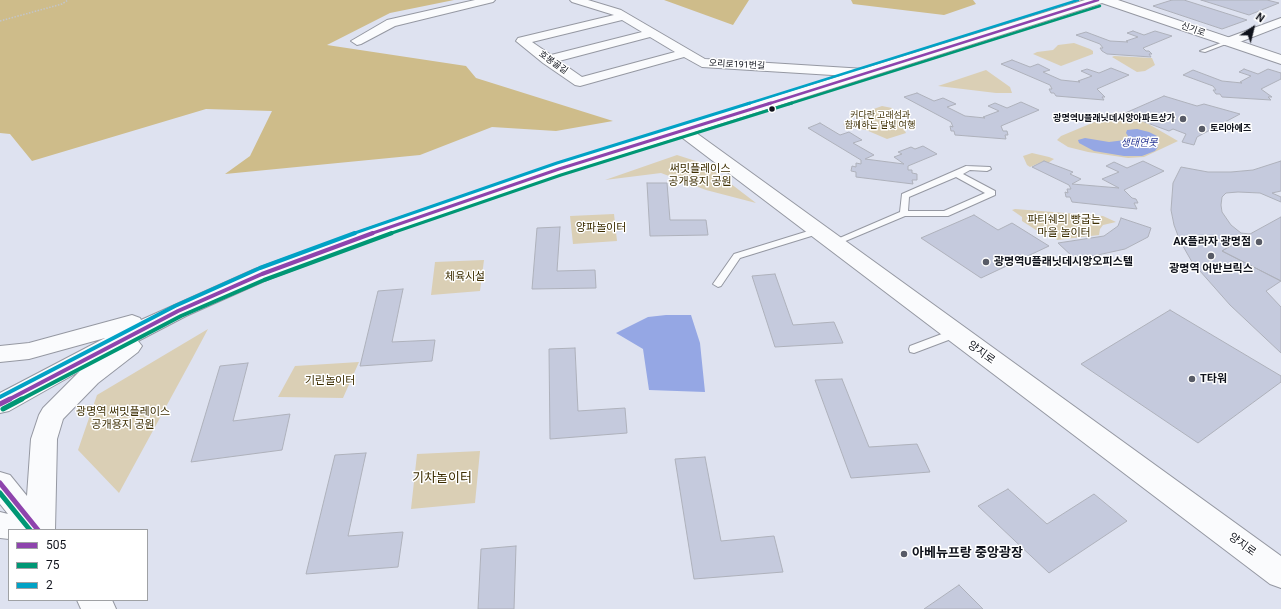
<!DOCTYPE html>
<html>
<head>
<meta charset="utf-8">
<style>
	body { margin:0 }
	#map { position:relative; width:1281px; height:609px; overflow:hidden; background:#dee2f0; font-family:Roboto,sans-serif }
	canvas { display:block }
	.legend { position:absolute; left:8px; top:529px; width:140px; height:72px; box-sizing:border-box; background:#fff; border:1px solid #9fa1a4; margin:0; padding:5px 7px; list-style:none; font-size:12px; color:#10131c }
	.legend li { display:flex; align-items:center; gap:8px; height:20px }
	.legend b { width:20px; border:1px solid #9fa1a4 }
	.north { position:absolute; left:1233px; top:8px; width:40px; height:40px; -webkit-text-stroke:3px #fff; paint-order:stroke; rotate:35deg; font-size:11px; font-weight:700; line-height:16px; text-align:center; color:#10131c }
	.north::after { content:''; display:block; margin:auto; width:14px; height:18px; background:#10131c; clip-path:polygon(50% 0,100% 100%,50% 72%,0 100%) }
</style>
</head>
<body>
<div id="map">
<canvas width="1281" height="609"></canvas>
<ul class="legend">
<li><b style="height:5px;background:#8e44ad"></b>505</li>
<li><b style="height:5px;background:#009775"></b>75</li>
<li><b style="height:5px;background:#01a2c5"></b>2</li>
</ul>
<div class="north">N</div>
</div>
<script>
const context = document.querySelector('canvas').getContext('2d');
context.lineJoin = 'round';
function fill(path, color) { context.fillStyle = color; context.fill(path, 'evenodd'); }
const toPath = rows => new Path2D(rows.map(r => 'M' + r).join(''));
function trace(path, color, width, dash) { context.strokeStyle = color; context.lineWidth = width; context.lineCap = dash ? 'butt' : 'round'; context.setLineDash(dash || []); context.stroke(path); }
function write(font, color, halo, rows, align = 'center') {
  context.font = font + ' Roboto,"Noto Sans KR",sans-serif'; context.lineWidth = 3; context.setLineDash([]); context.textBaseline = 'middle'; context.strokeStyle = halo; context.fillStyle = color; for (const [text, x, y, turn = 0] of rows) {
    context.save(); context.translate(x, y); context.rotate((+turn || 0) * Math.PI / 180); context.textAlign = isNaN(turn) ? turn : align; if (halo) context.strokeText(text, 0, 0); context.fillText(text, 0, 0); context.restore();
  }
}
fill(toPath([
	[1074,43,1090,49,1093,51,1093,54,1061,66,1033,54,1037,52,1053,50,1058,45],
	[1114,56,1152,58,1155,65,1145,71,1137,72,1112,57],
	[986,70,1010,87,1012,93,996,93,938,86],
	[882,106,892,108,893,111,891,114,898,118,906,133,887,139,866,130,843,125,846,122,865,119,868,111],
	[1116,113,1145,122,1178,141,1144,157,1128,158,1088,152,1068,147,1057,140,1061,136],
	[1032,153,1049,157,1054,159,1048,163,1044,161,1030,167,1027,165,1023,156],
	[677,155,705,164,756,203,706,190,661,173,605,180],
	[1015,209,1103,216,1116,222,1103,225,1100,229,1099,235,1057,240,1052,233,1036,230,1022,221,1022,217,1012,210],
	[614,214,617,241,573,244,570,216],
	[484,260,480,291,431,295,435,262],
	[208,329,192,359,119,493,78,450,97,395],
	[359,362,343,398,278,397,295,366],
	[480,451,475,503,411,509,417,454]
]), '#dacfb5');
fill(toPath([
	[0,0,454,0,390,13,327,45,466,66,476,78,613,121,556,131,492,127,420,155,225,174,250,156,272,111,206,109,32,161,10,134,0,133],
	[664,0,749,0,733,25],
	[851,0,973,0,976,4,944,15,853,4]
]), '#cebc8a');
fill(toPath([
	[1137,129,1149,132,1157,136,1155,139,1158,147,1155,151,1142,156,1124,156,1094,151,1079,143,1078,140,1085,138,1109,142,1125,140,1128,136,1126,133,1127,130],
	[666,315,691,315,700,343,705,392,649,390,643,349,616,333,648,317]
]), '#95a7e4');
const building = toPath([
	[1172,0,1184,0,1247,20,1222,29,1153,6,1172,0],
	[1201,0,1267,0,1279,3,1249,15,1201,0],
	[1133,31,1144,35,1155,31,1172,36,1143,48,1146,51,1149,51,1152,54,1149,54,1151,57,1107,54,1102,51,1100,48,1103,48,1100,44,1076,35,1086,32,1110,41,1128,42,1126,41,1138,37,1127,33,1133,31],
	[1012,60,1030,67,1038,64,1050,70,1043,72,1061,80,1080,82,1078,81,1092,76,1081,71,1087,69,1099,73,1111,68,1129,75,1097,89,1105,97,1102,97,1104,100,1056,96,1054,93,1051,93,1049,89,1052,89,1050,85,1001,64,1012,60],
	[1244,69,1258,74,1268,69,1281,73,1281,79,1261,89,1272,97,1268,97,1271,100,1222,97,1220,94,1216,94,1213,90,1216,90,1213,86,1183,75,1193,70,1222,81,1242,83,1240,82,1251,76,1239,72,1244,69],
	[917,93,934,101,943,98,956,104,947,107,965,116,985,118,983,117,999,111,988,106,995,103,1007,108,1021,102,1039,110,1001,126,1003,131,1007,131,1008,135,1005,135,1006,139,955,135,954,131,951,131,950,126,953,127,951,122,904,97,917,93],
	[1164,96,1197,106,1204,104,1240,114,1197,137,1194,145,1182,142,1186,134,1173,129,1169,131,1123,114,1164,96],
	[820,123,840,135,849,132,862,140,853,143,874,155,865,159,904,164,894,157,902,154,898,152,911,147,915,149,923,146,937,154,908,166,908,170,912,170,912,173,917,174,917,180,912,180,913,184,856,177,856,172,851,171,852,166,856,167,856,163,861,164,861,160,808,128,820,123],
	[1044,161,1073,172,1070,174,1081,179,1072,184,1119,188,1102,179,1119,172,1106,166,1114,162,1127,168,1143,161,1164,171,1124,190,1132,198,1136,199,1138,203,1134,203,1137,209,1072,202,1070,197,1066,197,1065,192,1068,193,1067,189,1071,189,1069,185,1032,167,1044,161],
	[1281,161,1281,191,1272,193,1281,197,1281,202,1260,193,1238,192,1226,193,1222,197,1221,205,1222,212,1231,225,1241,233,1250,234,1222,251,1281,281,1266,291,1281,307,1281,353,1230,305,1192,262,1180,241,1174,225,1171,210,1173,183,1181,167,1208,172,1231,172,1253,170,1281,161],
	[647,183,667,183,670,220,706,220,708,235,650,236,647,183],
	[974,215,998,230,1012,223,1049,246,981,278,921,238,974,215],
	[1281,217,1281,281,1222,251,1250,234,1281,217],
	[1121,218,1151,228,1148,237,1125,249,1084,258,1074,258,1058,243,1104,236,1118,226,1121,218],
	[560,227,557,271,595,270,596,288,532,289,537,228,560,227],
	[775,274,793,325,834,322,843,343,775,347,752,276,775,274],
	[403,289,392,342,435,340,432,361,360,366,378,291,403,289],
	[1170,310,1281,376,1281,382,1198,443,1081,364,1170,310],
	[575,348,578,411,625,408,627,433,550,439,549,349,575,348],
	[248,363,233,421,290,414,282,450,191,462,220,366,248,363],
	[842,379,869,447,917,444,930,472,851,478,815,380,842,379],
	[366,453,348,536,403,532,398,567,306,574,335,455,366,453],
	[705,457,721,541,774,536,783,572,694,579,675,459,705,457],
	[1008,489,1047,524,1094,494,1127,521,1049,573,978,506,1008,489],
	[516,546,514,609,478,609,481,549,516,546],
	[959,585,983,609,924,609,959,585]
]);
fill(building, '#c5cadd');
trace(building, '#aeb1bb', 1);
const service = toPath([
	[1226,41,1231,42,1205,52,1200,51,1226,41],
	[966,166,990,167,991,169,987,171,970,170,963,174,995,191,995,195,948,216,905,216,836,245,833,246,828,243,900,212,902,194,966,166],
	[956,177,985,193,944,211,908,211,909,197,956,177],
	[818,228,821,229,822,231,821,233,740,258,721,286,718,287,713,284,734,254,818,228],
	[955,329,959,330,960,333,959,336,914,353,910,352,909,349,910,346,955,329]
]);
const minor = toPath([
	[475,0,495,0,493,2,395,26,361,44,357,45,351,41,387,20,475,0],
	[570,0,588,0,621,10,705,59,865,69,870,70,872,73,870,76,865,77,702,67,684,57,580,86,575,85,543,63,516,41,518,38,614,15,572,2,570,0],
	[622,20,642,32,551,55,532,42,622,20],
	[650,37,675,52,582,77,559,61,650,37],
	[1281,18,1281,26,1232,45,1224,45,1222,42,1224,39,1281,18]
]);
const tertiary = toPath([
	[1100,0,1118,0,1281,55,1281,64,1102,3,1100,0],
	[682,125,688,127,1281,556,1281,588,1270,584,676,133,674,130,676,127,682,125]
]);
const secondary = toPath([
	[1085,0,1104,0,1102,3,565,173,383,236,269,279,186,316,138,341,142,346,138,352,98,383,63,419,57,439,55,530,9,530,9,539,0,538,0,512,8,514,0,504,0,472,10,475,27,496,31,439,39,415,43,408,80,371,9,411,0,413,0,393,105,338,29,359,0,362,0,346,29,343,132,315,140,318,141,320,255,269,369,228,553,165,1085,0],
	[77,600,112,600,116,609,81,609,77,600]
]);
trace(service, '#9598a2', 2);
trace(minor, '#9598a2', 2);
trace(tertiary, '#9598a2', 2);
trace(secondary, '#9598a2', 2);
trace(toPath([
	[0,21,62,4,68,0]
]), '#c3c5c9', 1.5, [1.5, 1.5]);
fill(service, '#fafbfd');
fill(minor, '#fafbfd');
fill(tertiary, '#fafbfd');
fill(secondary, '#fafbfd');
trace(toPath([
	[768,104,1098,0]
]), '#8e44ad', 2.5);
trace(toPath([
	[370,234,559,169,771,103]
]), '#8e44ad', 3);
trace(toPath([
	[8,400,178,311,262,274,373,233]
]), '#8e44ad', 4);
trace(toPath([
	[0,404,10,399],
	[0,483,38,530]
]), '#8e44ad', 5);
trace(toPath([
	[789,104,1100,6]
]), '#009775', 2.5);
trace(toPath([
	[389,234,561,175,792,103]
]), '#009775', 3);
trace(toPath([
	[20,400,181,316,264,280,392,233]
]), '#009775', 4);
trace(toPath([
	[3,409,22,399],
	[0,493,30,530]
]), '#009775', 5);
trace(toPath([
	[747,104,1078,0]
]), '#01a2c5', 2.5);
trace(toPath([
	[352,234,557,163,750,103]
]), '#01a2c5', 3);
trace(toPath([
	[0,397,175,306,260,268,355,233]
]), '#01a2c5', 4);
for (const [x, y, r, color] of [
	[772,109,3.5,"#10131c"],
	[1183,119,4,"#585b66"],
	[1202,129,4,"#585b66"],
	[1259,242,4,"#585b66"],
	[1211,256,4,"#585b66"],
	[986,262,4,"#585b66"],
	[1192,379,4,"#585b66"],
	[904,554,4,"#585b66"]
]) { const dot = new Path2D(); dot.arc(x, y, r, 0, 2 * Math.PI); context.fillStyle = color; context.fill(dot); trace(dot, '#fff', 1.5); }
write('9px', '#10131c', '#fff', [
	["신기로",1193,30,19],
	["호봉골길",553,63,35],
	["오리로191번길",737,65,3]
]);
write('9px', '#3c2d01', '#fff', [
	["커다란 고래섬과",880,116],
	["함께하는 달빛 여행",880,126]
]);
write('bold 9px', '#10131c', '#fff', [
	["광명역U플래닛데시앙아파트상가",1175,119],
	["토리아에즈",1210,129,"left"]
], 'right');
write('italic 10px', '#263593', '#fff', [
	["생태연못",1139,143]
]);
write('11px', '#3c2d01', '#fff', [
	["써밋플레이스",700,169],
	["공개용지 공원",700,182],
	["파티쉐의 빵굽는",1064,220],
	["마을 놀이터",1064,233],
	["양파놀이터",601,228],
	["체육시설",465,277],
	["기린놀이터",330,381],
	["광명역 써밋플레이스",123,412],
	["공개용지 공원",123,425]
]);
write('bold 11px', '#10131c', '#fff', [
	["AK플라자 광명점",1251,242,"right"],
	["광명역U플래닛데시앙오피스텔",994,262],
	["광명역 어반브릭스",1211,269,"center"],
	["T타워",1200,379]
], 'left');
write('11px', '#10131c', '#fff', [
	["양지로",981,353,36],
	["양지로",1242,545,36]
]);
write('13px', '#3c2d01', '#fff', [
	["기차놀이터",442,479]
]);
write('bold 13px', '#10131c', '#fff', [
	["아베뉴프랑 중앙광장",912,554]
], 'left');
</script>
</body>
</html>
